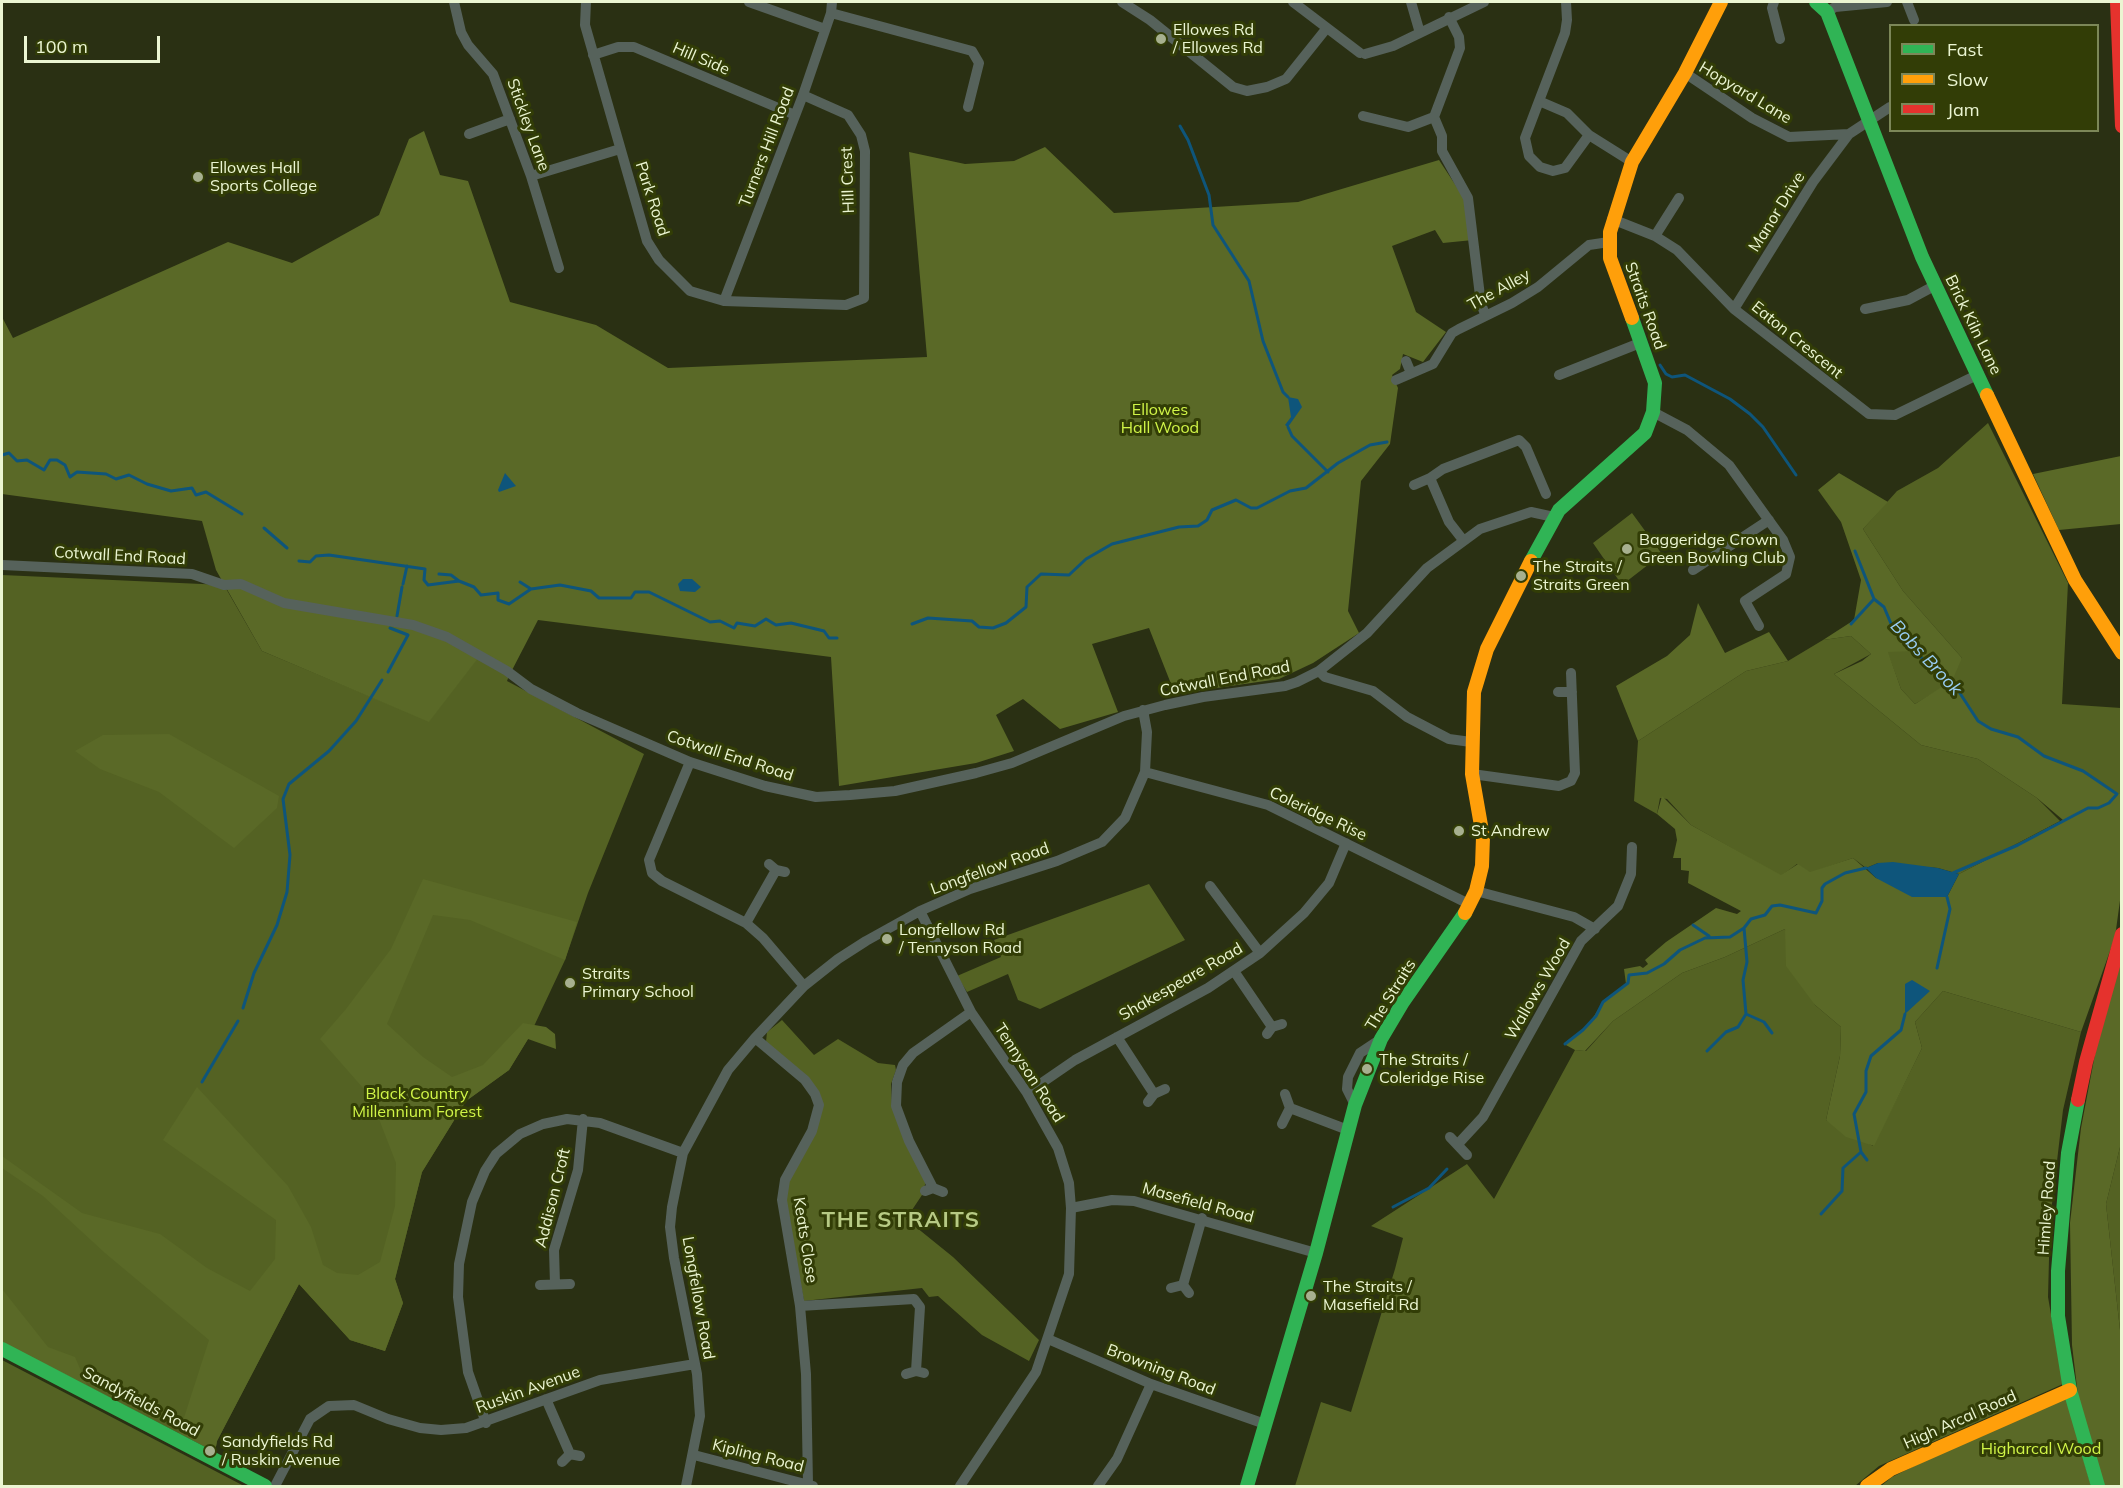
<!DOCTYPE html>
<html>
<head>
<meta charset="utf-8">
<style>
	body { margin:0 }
	#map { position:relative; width:2123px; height:1488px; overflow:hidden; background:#2a3013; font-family:Mulish,sans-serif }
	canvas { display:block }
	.frame { position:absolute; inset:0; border:3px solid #ebf5d2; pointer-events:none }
	.legend { position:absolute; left:1889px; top:24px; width:210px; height:108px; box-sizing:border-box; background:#323d06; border:2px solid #7c8758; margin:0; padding:8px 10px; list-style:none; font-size:18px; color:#ebf5d2 }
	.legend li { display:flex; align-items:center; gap:12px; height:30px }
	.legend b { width:30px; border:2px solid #7c8758 }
	.scale { position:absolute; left:24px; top:36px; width:136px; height:27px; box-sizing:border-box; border:3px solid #ebf5d2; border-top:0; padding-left:8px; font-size:18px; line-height:21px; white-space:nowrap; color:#ebf5d2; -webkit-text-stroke:4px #323d06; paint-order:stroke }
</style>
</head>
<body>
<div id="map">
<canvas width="2123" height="1488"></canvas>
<div class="frame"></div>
<ul class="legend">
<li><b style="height:8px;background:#30b455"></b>Fast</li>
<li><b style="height:8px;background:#ff9f0a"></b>Slow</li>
<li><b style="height:8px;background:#e5322d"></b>Jam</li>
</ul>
<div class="scale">100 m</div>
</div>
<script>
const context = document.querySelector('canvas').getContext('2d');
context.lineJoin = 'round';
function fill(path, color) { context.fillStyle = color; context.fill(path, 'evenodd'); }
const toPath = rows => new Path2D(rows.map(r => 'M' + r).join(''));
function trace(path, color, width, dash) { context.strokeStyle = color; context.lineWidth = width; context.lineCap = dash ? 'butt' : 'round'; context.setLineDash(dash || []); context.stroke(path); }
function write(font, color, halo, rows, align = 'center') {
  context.font = font + ' Mulish,sans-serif'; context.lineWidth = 6; context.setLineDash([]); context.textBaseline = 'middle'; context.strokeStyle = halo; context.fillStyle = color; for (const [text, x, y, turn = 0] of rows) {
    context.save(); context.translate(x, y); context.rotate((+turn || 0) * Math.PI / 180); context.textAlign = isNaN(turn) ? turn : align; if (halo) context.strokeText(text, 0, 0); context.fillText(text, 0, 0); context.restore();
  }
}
fill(toPath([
	[1988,423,2068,583,2062,704,2121,708,2121,794,2117,794,2083,771,2044,756,2018,737,1991,729,1978,721,1952,682,1915,704,1901,689,1887,651,1915,651,1941,676,1962,658,1903,591,1863,529,1897,491,1938,468],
	[1632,513,1662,554,1622,585,1593,543],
	[2,575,224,585,262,651,429,721,479,656,509,676,507,681,644,754,588,893,565,960,528,1039,509,1070,466,1101,422,1172,395,1279,403,1303,385,1351,350,1340,299,1284,217,1441,215,1452,2,1342],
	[1851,636,1871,654,1834,674,1921,745,1978,759,2037,798,2060,821,1959,874,1938,868,1878,863,1866,868,1853,858,1810,873,1797,864,1781,876,1691,825,1667,799,1660,798,1657,814,1634,801,1638,741,1746,671,1788,661,1823,640],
	[1149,884,1185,940,1040,1009,1018,1000,1008,974,967,992,957,976,1001,957,994,940],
	[1785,929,1815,1005,1841,1027,1840,1056,1826,1120,1873,1146,1922,1048,1915,1022,1943,991,2081,1032,2063,1110,2050,1221,2048,1297,2063,1384,1879,1466,1855,1486,1295,1486,1321,1402,1351,1412,1395,1269,1403,1238,1371,1226,1467,1164,1494,1199,1575,1050,1586,1051,1613,1021,1682,973,1725,957],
	[782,1020,814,1055,838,1039,878,1063,895,1065,896,1070,891,1084,892,1105,926,1181,922,1195,906,1219,953,1257,1039,1340,1029,1361,982,1335,938,1296,929,1297,922,1288,804,1301,784,1199,786,1189,821,1103,766,1042,767,1032],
	[2121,1143,2121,1339,2106,1204],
	[2,1360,244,1486,2,1486]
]), '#546223');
fill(toPath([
	[424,131,440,175,468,181,510,302,596,325,668,368,927,357,909,152,965,164,1014,161,1045,147,1114,213,1298,202,1439,160,1466,201,1473,240,1443,243,1435,230,1392,246,1416,312,1446,332,1423,362,1403,354,1400,369,1392,375,1398,388,1390,444,1361,481,1348,611,1359,633,1313,663,1279,679,1175,694,1149,628,1092,644,1118,712,1060,729,1023,699,996,715,1014,751,976,763,839,786,831,657,538,620,509,676,479,657,429,722,262,651,216,570,202,521,2,494,2,317,13,338,228,242,292,263,379,215,409,139],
	[2121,456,2121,524,2059,530,2033,474],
	[1839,473,1888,502,1863,529,1903,591,1962,658,1952,681,1978,721,1991,729,2018,737,2044,756,2083,771,2116,794,2121,794,2122,886,2115,937,2081,1032,1943,991,1915,1022,1922,1048,1874,1146,1846,1137,1826,1120,1840,1056,1841,1027,1815,1005,1786,966,1785,929,1725,957,1682,973,1613,1021,1585,1051,1575,1050,1564,1044,1589,1024,1603,1002,1626,984,1624,969,1640,966,1643,968,1648,964,1645,960,1666,942,1716,908,1737,914,1741,911,1688,883,1689,871,1681,870,1681,858,1673,858,1677,840,1675,829,1657,814,1662,796,1691,825,1781,875,1798,864,1810,872,1853,858,1876,878,1947,897,1959,874,2063,820,2037,798,1978,759,1921,745,1834,674,1862,661,1871,654,1851,636,1823,640,1854,620,1861,580,1841,522,1818,490],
	[1915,651,1932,669,1951,681,1915,704,1901,689,1888,652],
	[1698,603,1725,653,1769,632,1788,661,1746,671,1638,741,1616,686,1667,656,1690,635],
	[169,734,279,796,277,808,234,848,159,792,100,769,75,751,103,735],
	[423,879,577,922,565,960,470,920,433,915,387,1024,423,1057,452,1077,483,1065,523,1023,546,1027,555,1034,556,1049,528,1039,509,1070,466,1101,422,1172,395,1279,403,1303,385,1351,350,1340,299,1284,217,1441,215,1452,179,1433,209,1340,105,1253,43,1196,2,1168,2,1156,82,1213,160,1234,207,1268,250,1291,275,1259,276,1220,163,1140,197,1087,288,1186,311,1227,323,1265,337,1273,358,1275,380,1262,395,1206,396,1163,370,1096,320,1039,346,1009,391,949],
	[2121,958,2121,1143,2106,1204,2121,1339,2121,1486,2104,1486,2079,1404,2072,1345,2070,1223,2081,1128,2096,1049],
	[2,1289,48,1347,75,1357,87,1385,2,1343],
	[2066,1397,2091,1486,1881,1486,1892,1477,1959,1444]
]), '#5a6927');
fill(toPath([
	[1288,397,1298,399,1302,407,1288,427,1285,425,1291,417],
	[505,473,516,486,499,492,498,490],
	[683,579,692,579,701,587,695,592,680,591,678,584],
	[1893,862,1938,868,1959,874,1947,897,1912,897,1876,878,1866,868,1878,863],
	[1912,980,1930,991,1905,1014,1905,984]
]), '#0e557b');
trace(toPath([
	[1180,126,1188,140,1209,195,1213,225,1249,281,1263,341,1283,392,1288,397],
	[1660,365,1666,374,1672,377,1685,375,1730,399,1750,414,1763,427,1796,475],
	[1288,427,1292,436,1328,472],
	[2,455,9,453,17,461,27,460,44,470,50,460,57,460,65,465,70,477,77,472,106,474,116,479,129,475,147,484,171,491,192,488,196,495,206,492,242,514],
	[264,528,287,548],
	[1855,551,1874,599,1884,607,1892,626,1932,669,1952,681,1978,721,1991,729,2018,737,2044,756,2083,771,2117,794,2109,803,2098,808,2088,808,2018,845,1953,873],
	[299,561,310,562,316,556,329,555,425,569,424,580,428,585,459,581,474,587,481,595,498,593,498,600,509,604,531,589,560,585,591,591,599,598,631,598,635,592,649,592,710,622,720,621,734,628,737,623,755,626,766,619,776,625,791,623,824,631,829,638,837,638],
	[439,574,451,575,459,581],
	[520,582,531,589],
	[403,584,407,566],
	[397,616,402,587],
	[912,624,928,618,972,621,979,627,993,628,1006,623,1026,607,1027,587,1041,574,1069,575,1086,559,1112,544,1179,527,1198,526,1207,520,1212,510,1236,500,1251,508,1257,508,1290,491,1306,488,1338,463,1370,445,1387,442],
	[1851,624,1874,599],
	[388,672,408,635,390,628],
	[1693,925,1709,936],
	[1937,968,1950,909,1947,897],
	[243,1008,254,973,277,925,287,892,290,855,283,799,289,784,329,751,356,721,382,680],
	[1746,1014,1764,1022,1772,1033],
	[1565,1044,1583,1030,1596,1016,1603,1002,1628,983,1629,975,1647,973,1664,964,1680,950,1705,938,1730,937,1744,928],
	[1707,1051,1726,1032,1738,1027,1746,1014,1743,980,1747,962,1744,928,1751,919,1765,915,1772,906,1780,905,1816,913,1822,901,1822,888,1825,884,1845,873,1866,868],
	[202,1082,238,1021],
	[1861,1152,1867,1160],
	[1393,1207,1429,1188,1447,1169],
	[1821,1214,1842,1191,1843,1168,1861,1152,1854,1114,1866,1092,1866,1071,1871,1056,1901,1030,1905,1014]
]), '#0e557b', 3);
trace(toPath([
	[454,2,461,32,468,45,493,74,531,176,559,268],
	[586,2,585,25,647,241,659,260,690,291,724,301,846,305,864,298,865,151,861,135,848,115,803,95],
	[749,2,825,29],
	[1122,2,1150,20,1233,87,1247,91,1267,87,1286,79,1326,29],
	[1293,2,1360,53],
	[1411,2,1420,33],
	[1566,2,1567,20,1565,33,1539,101,1567,113,1589,135,1632,162],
	[1774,2,1772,8,1780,39],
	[1907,2,1914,20],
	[1827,12,1835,7,1887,2],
	[831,13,972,51,979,63,968,107],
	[1449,17,1459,37,1460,48,1434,117,1442,136,1442,151,1468,198,1481,304,1485,314],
	[1365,54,1393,46,1484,2],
	[593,55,618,47,634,47,795,115],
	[1685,73,1752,118,1789,137,1849,134,1890,107],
	[1539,101,1525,138,1529,156,1540,167,1553,171,1565,168,1589,135],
	[1363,116,1408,127,1434,117],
	[469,134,510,119],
	[531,176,620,149],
	[1612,219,1655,236,1677,250,1734,309,1869,414,1895,415,1979,374],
	[1655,236,1679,198],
	[724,301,803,95,831,13,832,2],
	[1734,309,1813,182,1849,134],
	[1865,309,1908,300,1936,285],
	[1406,361,1411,373],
	[1559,375,1640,343],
	[1396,380,1433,364,1452,333,1459,329,1512,303,1538,287,1589,245,1609,242],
	[1653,412,1687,430,1729,465,1783,540,1790,557,1786,574,1745,601,1759,626],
	[1430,478,1449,522,1463,540],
	[1414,485,1430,478,1443,469,1519,440,1526,447,1546,494],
	[2,565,192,574,224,585,241,584,284,603,413,625,447,637,507,671,531,689,577,713,690,762,765,786,816,797,850,795,895,791,976,773,1012,763,1124,716,1165,705,1203,697,1285,686,1297,682,1319,671,1367,633,1427,568,1480,529,1531,512,1554,517],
	[1693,570,1769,520],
	[1319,671,1325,677,1373,691,1407,717,1449,739,1471,742],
	[1558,692,1572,692],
	[690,762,649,860,652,873,662,881,746,923,763,938,804,986],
	[1145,772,1268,805,1471,905],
	[1472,774,1559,786,1571,781,1575,773,1571,673],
	[769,864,776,870,785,872],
	[1210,886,1260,953],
	[1476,891,1574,917,1595,929],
	[920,911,971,1012,1027,1093,1058,1148,1069,1183,1071,1208,1069,1274,1036,1372,960,1486],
	[746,923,776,870],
	[1234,971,1272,1027],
	[1267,1034,1272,1027,1282,1024],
	[1117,1037,1154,1094],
	[755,1038,805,1080,815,1094,819,1105,812,1131,785,1180,782,1200,800,1306,806,1374,808,1484],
	[1027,1093,1075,1060,1208,988,1260,953,1304,913,1329,883,1346,843],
	[1148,1102,1154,1094,1165,1089],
	[1355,1105,1347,1089,1348,1077,1360,1053,1381,1039],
	[1290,1108,1348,1130],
	[1282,1124,1290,1108,1285,1094],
	[1450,1137,1467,1155],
	[1458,1144,1483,1117,1581,941,1618,906,1631,874,1632,847],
	[933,1188,909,1141,896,1106,897,1082,903,1065,913,1053,971,1012],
	[925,1191,933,1188,943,1192],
	[1071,1208,1112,1200,1134,1201,1316,1253],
	[555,1284,554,1250,578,1170,583,1119],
	[540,1285,570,1284],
	[1183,1285,1202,1218],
	[1171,1288,1183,1285,1189,1293],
	[800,1306,914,1299,920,1307,916,1371],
	[1048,1339,1151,1384,1265,1424],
	[906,1374,916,1371,924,1373],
	[546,1399,570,1454],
	[486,1423,468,1372,458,1297,459,1264,472,1202,485,1171,496,1154,520,1134,543,1124,567,1119,600,1123,683,1153],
	[694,1455,813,1486],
	[562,1462,570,1454,580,1456],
	[275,1486,310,1419,329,1406,354,1405,388,1419,420,1428,441,1430,466,1428,600,1380,695,1364],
	[686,1486,700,1416,697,1374,674,1258,670,1227,672,1207,683,1153,728,1070,755,1038,804,986,838,959,866,941,920,911,970,889,1057,861,1102,842,1125,818,1145,772,1147,732,1143,710],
	[1098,1486,1117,1459,1151,1384]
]), '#56625b', 10);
trace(toPath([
	[1816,2,1827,12,1922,257,1987,395],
	[1531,561,1559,510,1645,433,1653,412,1655,383,1632,318],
	[2078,1100,2068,1153,2058,1271,2058,1316,2070,1390,2098,1486],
	[2,1349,265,1486],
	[1247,1486,1316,1253,1355,1105,1381,1039,1403,1002,1465,913]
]), '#30b455', 14);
trace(toPath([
	[1632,318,1610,258,1610,232,1632,162,1685,73,1721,2],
	[1987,395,2075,580,2122,653],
	[1465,913,1476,891,1482,866,1483,837,1472,774,1474,692,1487,649,1531,561],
	[1867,1486,1891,1469,2070,1390]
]), '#ff9f0a', 14);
trace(toPath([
	[2117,2,2122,126],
	[2078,1100,2086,1062,2122,934]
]), '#e5322d', 14);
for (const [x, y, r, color] of [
	[1161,39,6,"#a7b08f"],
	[198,177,6,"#a7b08f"],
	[1627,549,6,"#a7b08f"],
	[1521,576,6,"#a7b08f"],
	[1459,831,6,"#a7b08f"],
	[887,939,6,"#a7b08f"],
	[570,983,6,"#a7b08f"],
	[1367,1069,6,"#a7b08f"],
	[1311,1296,6,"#a7b08f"],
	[210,1451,6,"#a7b08f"]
]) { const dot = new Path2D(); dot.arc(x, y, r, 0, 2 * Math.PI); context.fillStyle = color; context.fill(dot); trace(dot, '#323d06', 2); }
write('16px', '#ebf5d2', '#323d06', [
	["Ellowes Rd",1173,30],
	["/ Ellowes Rd",1173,48],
	["Ellowes Hall",210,168],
	["Sports College",210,186],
	["Baggeridge Crown",1639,540],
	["Green Bowling Club",1639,558],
	["The Straits /",1533,567],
	["Straits Green",1533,585],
	["St Andrew",1471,831],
	["Longfellow Rd",899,930],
	["/ Tennyson Road",899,948],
	["Straits",582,974],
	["Primary School",582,992],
	["The Straits /",1379,1060],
	["Coleridge Rise",1379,1078],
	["The Straits /",1323,1287],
	["Masefield Rd",1323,1305],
	["Sandyfields Rd",222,1442],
	["/ Ruskin Avenue",222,1460]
], 'left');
write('16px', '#ebf5d2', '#323d06', [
	["Hill Side",701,59,23],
	["Hopyard Lane",1745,93,31],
	["Stickley Lane",528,125,70],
	["Turners Hill Road",767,147,-69],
	["Hill Crest",848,180,-92],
	["Park Road",652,199,72],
	["Manor Drive",1777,212,-58],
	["The Alley",1499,290,-29],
	["Straits Road",1645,306,70],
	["Brick Kiln Lane",1973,325,64],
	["Eaton Crescent",1797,340,39],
	["Cotwall End Road",120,556,3],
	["Cotwall End Road",1225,679,-11],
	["Cotwall End Road",730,756,18],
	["Coleridge Rise",1318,814,25],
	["Longfellow Road",990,869,-20],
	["Shakespeare Road",1181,982,-30],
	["Wallows Wood",1538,989,-60],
	["The Straits",1391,995,-58],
	["Tennyson Road",1029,1073,57],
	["Addison Croft",553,1198,-76],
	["Masefield Road",1198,1203,15],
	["Himley Road",2047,1208,-86],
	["Keats Close",805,1240,81],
	["Longfellow Road",698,1298,80],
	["Browning Road",1161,1370,21],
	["Ruskin Avenue",528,1390,-20],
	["Sandyfields Road",141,1402,28],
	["High Arcal Road",1960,1420,-24],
	["Kipling Road",758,1456,14]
]);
write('16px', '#d1f548', '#323d06', [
	["Ellowes",1160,410],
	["Hall Wood",1160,428],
	["Black Country",417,1094],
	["Millennium Forest",417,1112],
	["Higharcal Wood",2041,1449]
]);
write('italic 18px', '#98cdf4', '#323d06', [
	["Bobs Brook",1926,658,47]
]);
context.letterSpacing = '1.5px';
write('bold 22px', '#b7ca84', '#323d06', [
	["THE STRAITS",901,1220]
]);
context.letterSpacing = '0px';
</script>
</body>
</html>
